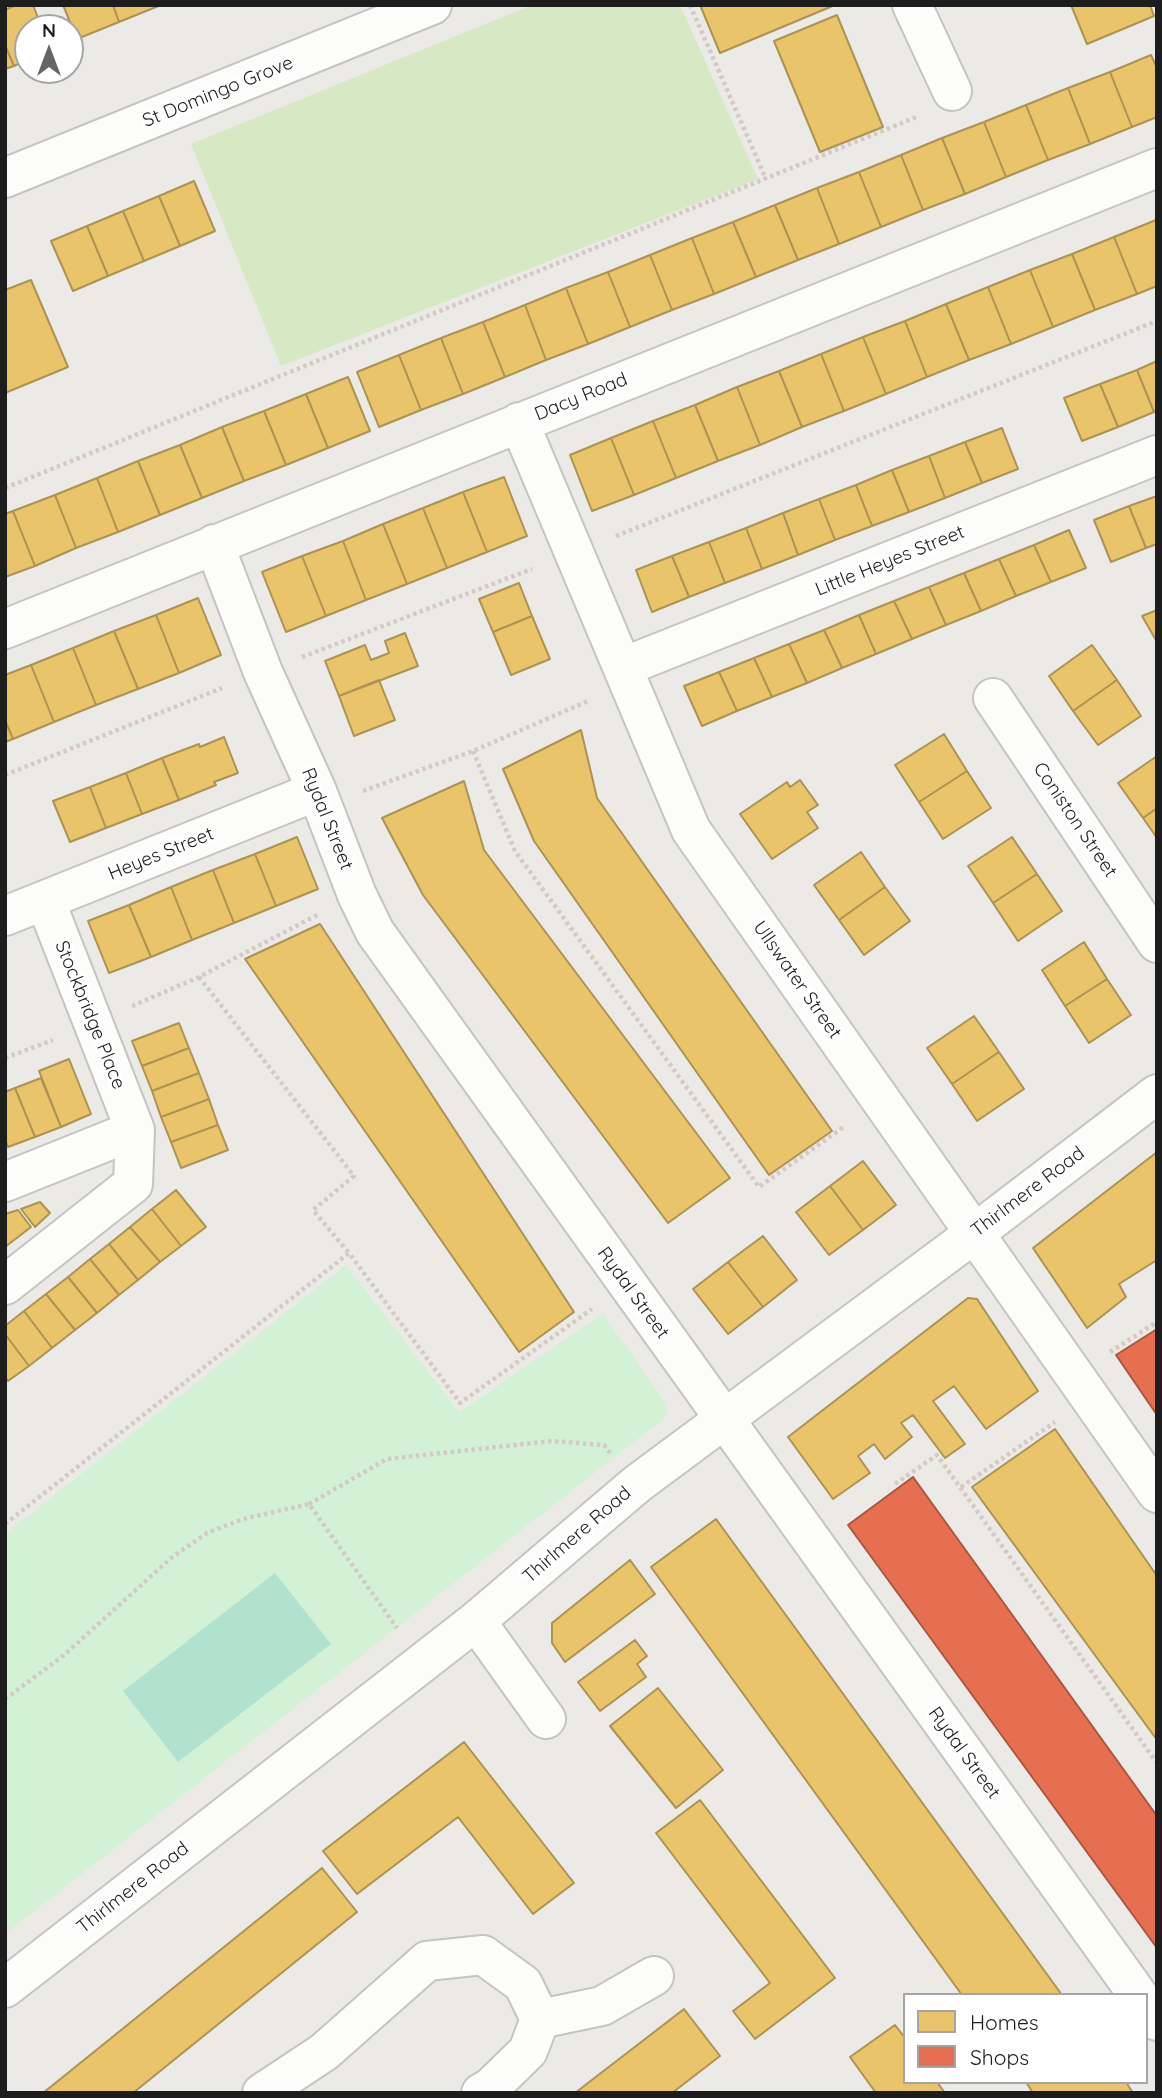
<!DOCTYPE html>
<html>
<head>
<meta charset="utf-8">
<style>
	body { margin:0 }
	#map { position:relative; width:1162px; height:2098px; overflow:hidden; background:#ebeae6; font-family:Quicksand,sans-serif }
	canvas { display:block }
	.frame { position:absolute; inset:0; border:7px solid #1d1d1d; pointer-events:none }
	.legend { position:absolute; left:903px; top:1993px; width:245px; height:91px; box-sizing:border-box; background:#fff; border:2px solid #a5a5a5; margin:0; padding:9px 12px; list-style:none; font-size:21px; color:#1d1d1d }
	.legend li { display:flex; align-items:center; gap:14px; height:35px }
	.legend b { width:35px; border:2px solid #a5a5a5 }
	.north { position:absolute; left:14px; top:14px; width:70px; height:70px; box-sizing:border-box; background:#fff; border:2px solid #a5a5a5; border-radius:50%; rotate:0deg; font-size:19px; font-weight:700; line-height:28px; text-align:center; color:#1d1d1d }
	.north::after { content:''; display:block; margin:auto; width:24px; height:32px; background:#656563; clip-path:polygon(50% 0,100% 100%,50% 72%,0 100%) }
</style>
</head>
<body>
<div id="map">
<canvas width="1162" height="2098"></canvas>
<div class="frame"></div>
<ul class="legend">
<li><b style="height:19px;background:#e9c46a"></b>Homes</li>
<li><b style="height:19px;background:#e76f51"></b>Shops</li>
</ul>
<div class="north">N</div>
</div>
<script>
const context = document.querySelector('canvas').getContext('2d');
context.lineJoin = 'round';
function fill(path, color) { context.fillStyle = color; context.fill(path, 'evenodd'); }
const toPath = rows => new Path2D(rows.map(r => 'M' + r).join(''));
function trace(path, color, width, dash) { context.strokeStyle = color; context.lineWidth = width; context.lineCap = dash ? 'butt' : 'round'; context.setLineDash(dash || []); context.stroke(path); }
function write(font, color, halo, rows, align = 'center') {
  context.font = font + ' Quicksand,sans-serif'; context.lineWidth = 7; context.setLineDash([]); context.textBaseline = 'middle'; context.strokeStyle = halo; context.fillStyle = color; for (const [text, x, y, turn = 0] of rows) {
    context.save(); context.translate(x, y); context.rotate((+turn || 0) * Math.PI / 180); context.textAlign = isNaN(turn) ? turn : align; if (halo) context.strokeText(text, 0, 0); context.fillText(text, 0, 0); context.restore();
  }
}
fill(toPath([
	[532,5,680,5,758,179,281,366,191,144]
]), '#d7e9c4');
fill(toPath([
	[346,1265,459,1412,603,1314,665,1402,667,1412,662,1420,5,1934,5,1534]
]), '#d3f2d5');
fill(toPath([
	[275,1573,331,1644,178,1762,123,1691]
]), '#b1e2cf');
const homes = toPath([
	[16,5,33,5,42,28,28,28,28,60,14,66,5,45,5,10,16,5],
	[63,5,113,5,119,22,77,39,63,5],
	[113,5,161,5,119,22,113,5],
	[700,5,835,5,720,53,700,5],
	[1071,5,1150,5,1154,16,1087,44,1071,5],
	[837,15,883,127,820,152,774,41,837,15],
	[5,45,14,66,5,69,5,45],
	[1151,55,1157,68,1157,117,1132,127,1110,72,1151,55],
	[1110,72,1132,127,1090,144,1068,88,1110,72],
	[1068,88,1090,144,1048,160,1026,105,1068,88],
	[1026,105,1048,160,1006,177,984,122,1026,105],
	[984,122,1006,177,965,194,942,138,984,122],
	[942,138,965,194,923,210,901,155,942,138],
	[901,155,923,210,881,227,859,172,901,155],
	[859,172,881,227,839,244,817,188,859,172],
	[194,181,215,231,180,246,159,196,194,181],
	[817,188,839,244,798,260,775,205,817,188],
	[159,196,180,246,144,261,123,211,159,196],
	[775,205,798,260,756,277,733,222,775,205],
	[123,211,144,261,108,276,87,226,123,211],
	[1156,220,1157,286,1137,294,1114,237,1156,220],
	[733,222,756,277,714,294,692,238,733,222],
	[87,226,108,276,73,291,51,241,87,226],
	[1114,237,1137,294,1095,310,1072,254,1114,237],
	[692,238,714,294,672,310,650,255,692,238],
	[1072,254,1095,310,1053,327,1030,270,1072,254],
	[650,255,672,310,630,327,608,272,650,255],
	[1030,270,1053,327,1011,344,988,287,1030,270],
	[608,272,630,327,588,344,566,288,608,272],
	[31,280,68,367,5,393,5,290,31,280],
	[988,287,1011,344,969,360,946,304,988,287],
	[566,288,588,344,546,360,525,305,566,288],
	[946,304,969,360,927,377,905,321,946,304],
	[525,305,546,360,505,377,483,322,525,305],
	[905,321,927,377,886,394,863,337,905,321],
	[483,322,505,377,463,394,441,338,483,322],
	[863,337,886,394,844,411,821,354,863,337],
	[441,338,463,394,421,410,399,355,441,338],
	[821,354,844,411,802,427,779,371,821,354],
	[399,355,421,410,379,427,357,372,399,355],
	[1157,361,1157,411,1154,412,1137,370,1157,361],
	[1137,370,1154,412,1118,427,1100,384,1137,370],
	[779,371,802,427,760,445,737,387,779,371],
	[348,377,370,431,328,448,306,394,348,377],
	[1100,384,1118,427,1082,441,1064,398,1100,384],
	[737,387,760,445,718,461,695,405,737,387],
	[306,394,328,448,286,465,264,411,306,394],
	[695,405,718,461,676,478,653,421,695,405],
	[264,411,286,465,244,481,222,427,264,411],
	[653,421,676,478,634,495,611,438,653,421],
	[222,427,244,481,202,498,180,445,222,427],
	[1002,428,1018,469,982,483,965,442,1002,428],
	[611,438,634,495,592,511,570,455,611,438],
	[965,442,982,483,945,498,929,456,965,442],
	[180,445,202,498,160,515,138,461,180,445],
	[929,456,945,498,909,512,892,470,929,456],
	[138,461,160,515,118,532,97,478,138,461],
	[892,470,909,512,872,526,856,485,892,470],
	[504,477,527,536,487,552,463,492,504,477],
	[97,478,118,532,76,548,55,495,97,478],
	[856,485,872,526,835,540,819,499,856,485],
	[463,492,487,552,447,568,423,508,463,492],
	[55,495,76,548,35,566,13,511,55,495],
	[1157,496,1157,544,1146,548,1129,506,1157,496],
	[819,499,835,540,798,555,783,513,819,499],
	[1129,506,1146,548,1111,562,1094,520,1129,506],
	[423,508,447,568,407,584,383,524,423,508],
	[13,511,35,566,5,577,5,514,13,511],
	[783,513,798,555,762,569,746,528,783,513],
	[383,524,407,584,366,600,343,541,383,524],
	[746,528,762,569,725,583,709,542,746,528],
	[1069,530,1086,568,1051,582,1034,545,1069,530],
	[343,541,366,600,326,616,302,556,343,541],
	[709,542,725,583,689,597,672,556,709,542],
	[1034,545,1051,582,1016,596,999,559,1034,545],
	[302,556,326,616,286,632,262,572,302,556],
	[672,556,689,597,652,612,636,570,672,556],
	[999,559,1016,596,981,611,964,573,999,559],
	[964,573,981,611,946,625,929,587,964,573],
	[519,583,532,616,493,632,479,599,519,583],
	[929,587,946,625,912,639,894,601,929,587],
	[198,598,221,655,179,673,156,615,198,598],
	[894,601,912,639,876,654,859,615,894,601],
	[1157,610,1157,642,1142,616,1157,610],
	[156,615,179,673,138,689,114,631,156,615],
	[859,615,876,654,842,668,824,630,859,615],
	[532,616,550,659,511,675,493,632,532,616],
	[824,630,842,668,807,683,789,644,824,630],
	[114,631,138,689,96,705,73,648,114,631],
	[405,633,418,666,339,696,325,661,365,645,371,660,389,653,385,641,405,633],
	[789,644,807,683,772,697,754,658,789,644],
	[1092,645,1117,680,1073,711,1049,676,1092,645],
	[73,648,96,705,54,722,31,665,73,648],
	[754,658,772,697,737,711,719,672,754,658],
	[31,665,54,722,13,739,5,720,5,675,31,665],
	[719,672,737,711,702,726,684,686,719,672],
	[379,680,395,720,354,736,339,696,379,680],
	[1117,680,1141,716,1098,745,1073,711,1117,680],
	[5,720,13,739,5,742,5,720],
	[581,730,597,798,832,1131,769,1175,534,841,503,769,581,730],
	[944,734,967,771,919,802,895,765,944,734],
	[224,737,238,773,214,782,216,785,179,800,162,758,199,744,200,747,224,737],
	[1157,756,1157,808,1143,818,1118,783,1157,756],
	[162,758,179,800,142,814,126,773,162,758],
	[967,771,991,808,943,839,919,802,967,771],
	[126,773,142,814,106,828,90,787,126,773],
	[800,780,818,805,807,812,818,828,772,859,740,814,787,782,790,787,800,780],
	[464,781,484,850,730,1178,668,1223,423,895,382,818,464,781],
	[90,787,106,828,70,842,53,801,90,787],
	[1157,808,1157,838,1143,818,1157,808],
	[297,837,318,889,276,906,255,854,297,837],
	[1012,837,1037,874,993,903,968,866,1012,837],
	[861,852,885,887,839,920,814,885,861,852],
	[255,854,276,906,234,923,213,870,255,854],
	[213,870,234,923,192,940,171,887,213,870],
	[1037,874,1062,911,1018,941,993,903,1037,874],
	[171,887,192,940,151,957,129,905,171,887],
	[885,887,910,921,864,955,839,920,885,887],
	[129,905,151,957,109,973,88,921,129,905],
	[320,924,574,1312,519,1352,245,959,320,924],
	[1084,942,1107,979,1065,1006,1042,970,1084,942],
	[1107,979,1131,1015,1089,1043,1065,1006,1107,979],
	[974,1016,999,1052,952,1084,927,1048,974,1016],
	[179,1023,189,1048,142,1066,132,1041,179,1023],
	[189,1048,199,1073,152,1091,142,1066,189,1048],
	[999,1052,1024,1089,977,1121,952,1084,999,1052],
	[69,1059,91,1114,61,1127,39,1071,69,1059],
	[199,1073,209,1099,161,1117,152,1091,199,1073],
	[41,1078,61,1127,35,1137,15,1088,41,1078],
	[15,1088,35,1137,8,1147,5,1139,5,1092,15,1088],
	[209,1099,218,1125,171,1142,161,1117,209,1099],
	[218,1125,228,1150,181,1168,171,1142,218,1125],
	[1157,1152,1157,1260,1119,1284,1126,1297,1087,1328,1033,1248,1157,1152],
	[863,1161,896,1205,863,1230,830,1186,863,1161],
	[830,1186,863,1230,829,1255,796,1212,830,1186],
	[176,1190,206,1227,181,1246,152,1209,176,1190],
	[40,1202,50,1213,35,1227,21,1209,40,1202],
	[152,1209,181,1246,160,1262,130,1227,152,1209],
	[18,1210,31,1227,5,1247,5,1214,18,1210],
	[130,1227,160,1262,138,1280,109,1244,130,1227],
	[763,1236,797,1280,763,1307,728,1262,763,1236],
	[109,1244,138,1280,119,1295,90,1259,109,1244],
	[90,1259,119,1295,97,1313,68,1277,90,1259],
	[728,1262,763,1307,728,1334,693,1289,728,1262],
	[68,1277,97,1313,75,1330,46,1294,68,1277],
	[46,1294,75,1330,52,1348,24,1311,46,1294],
	[968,1298,977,1299,1038,1391,986,1429,954,1386,933,1401,965,1444,945,1458,913,1415,901,1423,912,1437,885,1459,874,1444,858,1456,870,1473,833,1499,788,1437,968,1298],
	[24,1311,52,1348,29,1366,5,1334,5,1326,24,1311],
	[5,1334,29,1366,8,1381,5,1377,5,1334],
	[1055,1429,1157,1576,1157,1740,972,1487,1055,1429],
	[716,1519,1062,1995,962,1995,651,1567,716,1519],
	[630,1560,655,1594,565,1662,552,1643,552,1623,630,1560],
	[635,1640,647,1656,637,1664,646,1677,600,1711,578,1682,635,1640],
	[658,1688,723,1770,676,1808,610,1726,658,1688],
	[464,1742,574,1883,533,1914,458,1817,357,1894,323,1851,464,1742],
	[700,1800,835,1978,755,2039,733,2011,770,1983,656,1833,700,1800],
	[322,1868,357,1912,133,2093,43,2093,322,1868],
	[684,2009,720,2056,672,2093,575,2093,684,2009],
	[895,2025,905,2038,905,2082,937,2082,945,2093,876,2093,850,2057,895,2025],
	[1026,2082,1126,2082,1133,2093,1033,2093,1026,2082]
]);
fill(homes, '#e9c46a');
trace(homes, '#ac9253', 2);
const shops = toPath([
	[1157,1329,1157,1415,1116,1355,1157,1329],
	[913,1477,1157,1816,1157,1948,848,1525,913,1477]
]);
fill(shops, '#e76f51');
trace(shops, '#aa5641', 2);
const minor = toPath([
	[912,5,952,91],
	[5,178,432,5],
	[519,422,691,830,1157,1493],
	[214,544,263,672,317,791,357,895,375,932,1138,1995],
	[5,629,1157,168],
	[623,667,1157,455],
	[993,698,1157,943],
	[5,916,317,791],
	[5,1182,135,1130],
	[5,1285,133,1184,135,1130,45,900],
	[476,1621,546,1719],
	[5,1988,476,1621,637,1484,975,1233,1157,1094],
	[1146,2007,1157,2021],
	[262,2093,324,2052,427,1961,483,1955,523,1984,540,2019,602,2006,654,1976],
	[481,2093,491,2087,528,2051,540,2019]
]);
trace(minor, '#c4c4c2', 42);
trace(toPath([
	[690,5,766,179],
	[5,488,919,116],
	[616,536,1157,321],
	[302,657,532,569],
	[473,751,515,851,759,1187,845,1126],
	[5,775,222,688],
	[363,791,473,751,588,701],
	[199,977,354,1176,313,1210,349,1253],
	[132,1006,199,977,319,914],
	[5,1058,53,1040],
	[1110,1352,1157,1322],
	[895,1484,937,1455,1157,1763],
	[961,1487,1055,1422],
	[309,1504,387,1459,552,1441,604,1445,610,1453],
	[5,1524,349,1253,460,1403,592,1309],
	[5,1699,63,1656,171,1558,207,1533,243,1519,309,1504,397,1628]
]), '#d6c9c5', 4.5, [3.5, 3.5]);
trace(minor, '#fcfcfb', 38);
write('19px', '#1d1d1d', '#fff', [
	["St Domingo Grove",218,92,-22],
	["Dacy Road",581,397,-22],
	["Little Heyes Street",890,561,-22],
	["Rydal Street",327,819,68],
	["Coniston Street",1075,820,56],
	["Heyes Street",161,854,-22],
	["Ullswater Street",797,980,55],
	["Stockbridge Place",90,1015,68],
	["Thirlmere Road",1028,1192,-37],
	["Rydal Street",633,1293,54],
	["Thirlmere Road",577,1535,-41],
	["Rydal Street",964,1753,54],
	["Thirlmere Road",133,1888,-38]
]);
</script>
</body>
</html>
